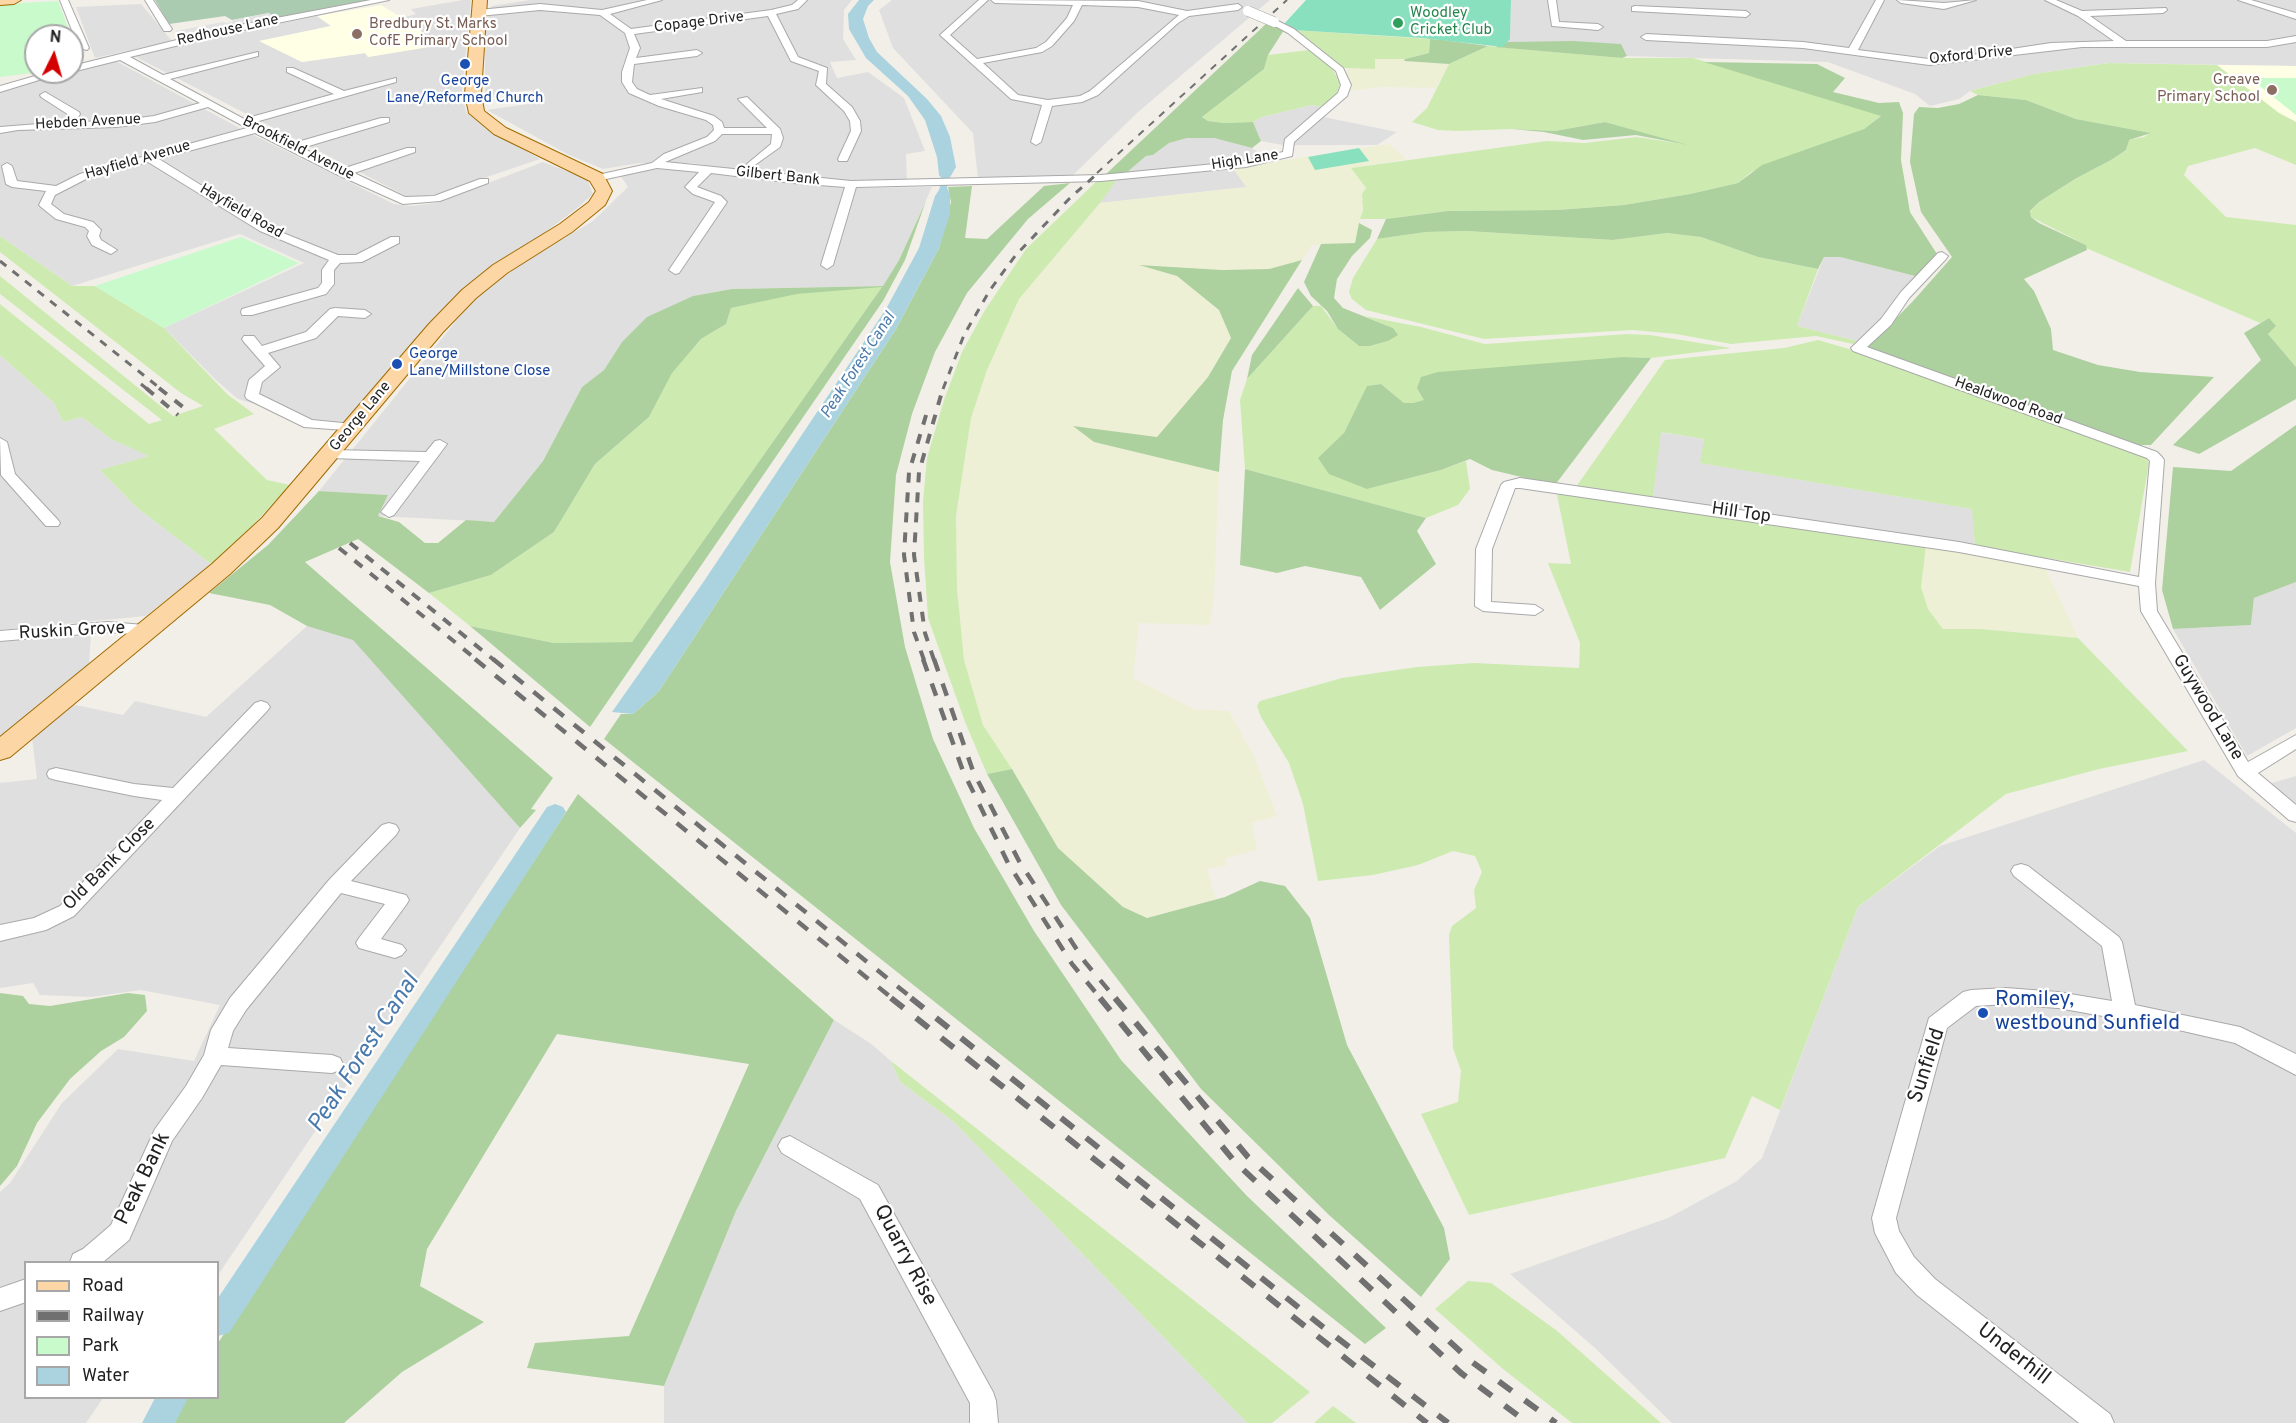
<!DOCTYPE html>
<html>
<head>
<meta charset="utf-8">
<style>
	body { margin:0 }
	#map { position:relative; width:2296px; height:1423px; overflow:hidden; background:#f2efe9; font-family:Overpass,sans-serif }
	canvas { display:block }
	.legend { position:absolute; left:24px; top:1261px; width:195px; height:138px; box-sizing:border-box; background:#fff; border:2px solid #a7a7a7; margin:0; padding:8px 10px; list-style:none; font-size:18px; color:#222 }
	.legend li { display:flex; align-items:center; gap:12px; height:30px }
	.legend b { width:30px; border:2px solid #a7a7a7 }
	.north { position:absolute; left:24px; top:24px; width:60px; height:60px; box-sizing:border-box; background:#fff; border:2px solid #a7a7a7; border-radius:50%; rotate:5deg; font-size:16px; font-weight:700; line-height:24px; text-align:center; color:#222 }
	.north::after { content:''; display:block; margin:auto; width:21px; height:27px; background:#d40000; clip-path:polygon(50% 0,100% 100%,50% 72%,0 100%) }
</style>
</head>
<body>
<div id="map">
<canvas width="2296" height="1423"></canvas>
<ul class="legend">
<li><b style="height:8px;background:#fcd6a4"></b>Road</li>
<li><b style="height:8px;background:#707070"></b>Railway</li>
<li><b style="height:16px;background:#c8facc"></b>Park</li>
<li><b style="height:16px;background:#aad3df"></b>Water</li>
</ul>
<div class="north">N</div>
</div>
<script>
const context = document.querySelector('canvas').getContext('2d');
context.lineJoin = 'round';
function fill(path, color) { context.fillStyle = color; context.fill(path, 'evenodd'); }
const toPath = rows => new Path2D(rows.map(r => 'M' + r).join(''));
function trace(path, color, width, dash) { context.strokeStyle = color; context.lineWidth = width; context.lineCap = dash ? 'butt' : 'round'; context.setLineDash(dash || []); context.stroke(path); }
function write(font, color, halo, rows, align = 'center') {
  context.font = font + ' Overpass,sans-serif'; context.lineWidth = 4.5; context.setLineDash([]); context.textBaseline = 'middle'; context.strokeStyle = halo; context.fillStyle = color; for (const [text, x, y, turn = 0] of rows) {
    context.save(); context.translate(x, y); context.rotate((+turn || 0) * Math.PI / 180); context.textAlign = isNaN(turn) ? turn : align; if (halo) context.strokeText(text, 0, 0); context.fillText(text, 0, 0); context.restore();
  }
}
fill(toPath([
	[463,0,471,0,462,91,466,112,485,128,540,159,422,199,408,197,132,55,317,16,331,26,260,41,302,62,365,53,368,57,434,46,418,28,402,18,416,14,411,9],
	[530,0,852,0,844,10,843,39,856,60,830,62,837,78,868,72,904,98,925,151,906,154,907,182,791,179,692,163,639,163,603,169,569,155,487,110,535,103,533,90,485,96,485,14,492,6],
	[892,0,1270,0,1137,113,1073,175,978,179,973,133,893,48,879,10],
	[1511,0,2296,0,2296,66,2109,63,2034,74,1970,91,1959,99,1930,106,1915,94,1828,62,1627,56,1622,47,1503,47,1510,38],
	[141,4,172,41,95,58,76,7],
	[114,60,243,130,394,204,411,206,436,203,543,162,587,179,593,194,575,210,462,293,343,423,315,422,238,399,217,381,164,328,304,263,240,234,72,286,0,236,0,91],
	[1312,105,1322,107,1314,115,1397,132,1377,145,1283,145,1261,141,1253,122,1262,117],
	[1187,138,1214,138,1252,148,1272,164,1233,168,1247,187,1100,203,1112,184,1146,156,1153,155,1169,143],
	[673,168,802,184,861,188,932,187,899,260,883,286,732,289,693,296,622,342,604,370,582,387,543,461,494,522,378,516,388,495,319,491,477,295,527,261,593,221,628,187,620,175,640,171],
	[1824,257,1840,257,1919,277,1880,321,1857,341,1797,326],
	[0,355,54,403,63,422,82,417,111,439,150,456,100,470,136,507,211,564,146,616,0,630],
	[1660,432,1704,439,1701,463,1973,509,1975,546,1653,497],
	[2296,582,2296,728,2247,756,2173,629,2251,625,2254,598],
	[307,626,353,639,520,828,218,1275,218,1262,26,1262,26,1398,103,1398,86,1423,0,1423,0,1192,10,1183,62,1103,118,1049,194,1061,220,1005,141,990,91,997,40,995,33,983,0,988,0,783,37,779,32,737,71,704,123,715,135,701,206,717],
	[91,635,89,664,0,737,0,642],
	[2204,760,2296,833,2296,1423,1672,1423,1595,1348,1510,1274,1668,1218,1737,1181,1762,1158,1858,907,1940,846],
	[2296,776,2296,806,2269,784],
	[834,1020,870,1043,891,1061,900,1082,954,1122,1247,1423,664,1423,664,1386,736,1211]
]), '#e0dfdf');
fill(toPath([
	[381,5,418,28,435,46,368,57,365,53,302,62,259,41,331,26,317,16],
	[2217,65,2296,66,2296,122,2279,113]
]), '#ffffe5');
fill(toPath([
	[1374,59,1405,59,1405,61,1449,64,1436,88,1382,87,1349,91,1346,73,1348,68,1375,69],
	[1389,144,1407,159,1352,168,1366,189,1362,194,1363,210,1355,243,1312,245,1302,260,1269,269,1222,270,1142,265,1177,276,1219,310,1231,338,1208,377,1157,437,1075,426,1094,442,1219,472,1214,595,1210,625,1139,623,1133,678,1194,709,1229,711,1254,757,1277,816,1252,823,1257,850,1226,858,1227,865,1207,869,1216,899,1147,918,1123,907,1058,848,1012,769,983,725,964,660,957,588,956,516,971,418,987,370,1019,299,1100,203,1246,187,1233,168],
	[1926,546,2044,565,2078,638,1981,629,1943,629,1928,609,1921,587]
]), '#eef0d5');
fill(toPath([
	[1293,30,1430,39,1429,53,1405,59,1375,59,1375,69,1344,68],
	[1488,46,1622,58,1693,58,1882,115,1864,129,1751,172,1738,183,1690,194,1624,205,1557,210,1448,211,1386,219,1360,219,1363,210,1362,194,1366,188,1351,168,1547,141,1584,143,1637,137,1683,144,1605,122,1555,131,1511,129,1457,131,1438,130,1412,122,1427,108,1449,64],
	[1309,50,1332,68,1340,83,1337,95,1322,107,1312,105,1262,117,1253,122,1224,123,1208,121,1202,117,1264,69,1268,55],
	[2109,63,2217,65,2279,113,2296,122,2296,165,2255,148,2188,166,2184,175,2226,217,2296,225,2296,367,2268,334,2269,318,2260,323,2086,248,2086,245,2031,217,2030,212,2039,202,2075,179,2111,160,2126,150,2128,140,2144,137,2150,133,2076,119,2026,100,1978,95,1970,91,2034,74],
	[1098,180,1116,181,1100,203,1019,299,987,370,971,418,956,516,957,588,964,660,983,725,1012,769,987,774,965,722,928,618,924,558,923,501,927,458,944,400,962,352,985,310,1026,249],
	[1467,231,1613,240,1667,233,1701,237,1758,257,1818,269,1797,326,1857,341,1853,344,1816,336,1731,344,1676,334,1632,330,1484,339,1366,310,1352,299,1349,292,1353,278,1377,239,1426,232],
	[0,236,72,286,95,286,164,328,227,394,254,414,214,429,267,480,290,485,253,525,211,564,136,507,100,470,149,456,111,439,82,417,63,422,54,403,0,355,0,304,149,424,162,420,0,294,0,276,173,416,203,406,181,393,0,252],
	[883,286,632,642,554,643,470,626,429,593,491,575,554,532,595,464,649,417,672,372,701,339,726,324,731,308,794,294],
	[1313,306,1321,306,1338,329,1359,346,1370,346,1388,341,1393,328,1364,316,1421,327,1485,344,1627,334,1650,335,1731,348,1651,358,1624,357,1413,403,1404,403,1381,384,1368,386,1344,433,1367,489,1441,470,1466,461,1470,489,1458,505,1426,518,1245,469,1240,400,1247,379],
	[1818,340,1863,353,2144,455,2149,463,2130,572,1975,546,1972,509,1700,463,1704,439,1661,432,1653,497,1576,487,1665,360,1784,348],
	[1565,492,1897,544,1926,546,1921,587,1928,609,1943,629,1981,629,2078,638,2188,751,2099,769,2006,794,1858,907,1780,1110,1752,1096,1725,1158,1469,1215,1421,1114,1458,1102,1461,1071,1453,1048,1449,935,1452,926,1476,908,1474,890,1482,872,1475,856,1453,851,1418,865,1373,875,1318,881,1303,804,1289,763,1261,717,1257,706,1260,701,1342,678,1417,667,1474,663,1579,668,1580,643,1548,563,1571,564,1557,495],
	[891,1061,1310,1392,1272,1423,1247,1423,954,1122,900,1082],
	[1468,1281,1491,1283,1556,1330,1661,1423,1572,1423,1503,1369,1435,1309],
	[1333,1406,1356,1423,1314,1423]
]), '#cdebb0');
fill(toPath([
	[1268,22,1284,30,1268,55,1264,69,1202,117,1208,121,1224,123,1253,122,1261,141,1252,148,1214,138,1187,138,1169,143,1153,155,1146,156,1126,173,1106,174],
	[1430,39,1443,40,1488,46,1449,64,1404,61,1405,59,1429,53],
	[1573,41,1621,44,1627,56,1622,58,1495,47,1508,42],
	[1704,62,1817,64,1845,78,1833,92,1879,103,1899,102,1903,113,1901,160,1910,212,1937,254,1919,277,1840,257,1824,257,1818,269,1758,257,1701,237,1667,233,1613,240,1467,231,1426,232,1377,239,1386,219,1448,211,1557,210,1624,205,1690,194,1738,183,1762,165,1864,129,1881,116],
	[1978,95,2026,100,2076,119,2151,133,2129,140,2126,150,2111,160,2075,179,2039,202,2030,211,2031,217,2039,223,2086,245,2087,250,2024,279,2034,291,2051,329,2053,350,2098,365,2140,372,2214,377,2151,445,2135,445,1868,347,1914,300,1952,257,1921,212,1910,162,1914,114,1919,107,1938,108,1959,104],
	[1605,122,1688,145,1636,135,1583,140,1544,132,1511,129,1555,131],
	[1070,183,1028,219,967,293,935,352,912,414,896,475,890,562,905,647,933,739,974,828,1034,931,1121,1060,1247,1196,1386,1328,1365,1344,604,739,621,714,633,714,659,691,896,329,939,248,951,202,948,187,972,186,965,238,987,239,1044,186],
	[926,201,905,260,883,301,590,727,470,626,554,643,632,642,882,287,797,294,731,308,726,324,701,339,672,373,649,417,595,464,554,532,491,575,429,593,358,539,305,562,553,778,531,809,536,810,520,828,353,640,307,626,270,605,209,593,268,545,319,491,388,495,378,516,399,522,425,543,438,543,466,520,494,522,543,461,582,387,604,370,622,342,647,317,693,296,732,289,883,286,899,260],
	[1359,223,1372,230,1370,238,1352,256,1337,279,1334,298,1343,308,1393,328,1398,335,1388,341,1370,346,1359,346,1338,329,1327,311,1311,296,1304,282,1321,244,1355,243],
	[1302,260,1232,371,1223,420,1219,472,1094,442,1073,426,1157,437,1208,377,1231,338,1219,310,1177,276,1139,265,1222,270,1269,269],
	[1298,288,1313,306,1247,379,1252,355],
	[2269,318,2276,326,2268,334,2296,367,2296,399,2199,454,2173,445,2261,360,2244,333],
	[1624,357,1651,358,1555,485,1492,470,1470,459,1441,470,1367,489,1329,474,1318,458,1344,433,1367,386,1381,384,1404,403,1413,403,1424,400,1417,388,1421,377,1438,372],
	[2296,425,2296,582,2254,598,2251,625,2173,629,2162,590,2173,467,2231,471],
	[1245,469,1426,518,1417,531,1436,564,1380,610,1361,577,1305,566,1277,573,1240,565],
	[1012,769,1058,848,1123,907,1147,918,1225,897,1260,881,1285,886,1310,918,1347,1045,1444,1228,1450,1259,1421,1297,1329,1215,1201,1089,1061,905,987,774],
	[578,794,834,1020,736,1211,664,1386,527,1368,535,1343,629,1336,749,1064,557,1034,427,1249,420,1286,484,1322,402,1372,344,1423,171,1423,185,1398,218,1398,218,1343],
	[0,993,23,996,29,1004,50,1006,128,993,145,995,147,1011,124,1037,101,1051,70,1079,37,1123,17,1166,0,1186]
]), '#add19e');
fill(toPath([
	[155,0,377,0,275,19,269,13,232,20,225,16,169,24]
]), '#aacbaf');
fill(toPath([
	[58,1,71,36,36,36,36,72,39,72,0,77,0,4],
	[2250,78,2296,78,2296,115],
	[241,237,299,263,164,328,95,286]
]), '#c8facc');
fill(toPath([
	[1306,0,1511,0,1510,39,1503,47,1422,38,1293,30,1284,24],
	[1359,148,1369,161,1315,170,1308,157]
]), '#88e0be');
fill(toPath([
	[269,13,273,17,268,18,269,20,181,39,176,31,223,22,226,23,233,22,232,20]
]), '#e2e2e2');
fill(toPath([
	[859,0,874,0,868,6,863,19,869,38,877,52,927,99,941,116,950,137,956,167,949,179,947,188,950,194,950,214,939,248,896,329,659,691,633,714,612,712,702,584,886,309,919,248,935,196,939,190,942,179,939,175,937,157,925,120,908,96,866,58,849,29,848,14]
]), '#aad3df');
fill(toPath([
	[555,804,563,807,566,812,563,817,229,1333,218,1336,218,1298,547,807,555,804],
	[155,1398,188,1398,175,1423,142,1423,155,1398]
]), '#aad3df');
const street = toPath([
	[60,0,68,0,89,48,87,50,79,48,60,0],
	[145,0,153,0,172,29,170,31,164,31,145,0],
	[371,0,389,0,229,33,130,57,163,75,258,52,258,56,170,79,244,119,334,94,287,72,287,68,293,68,344,91,396,78,396,82,252,123,294,143,381,118,389,118,389,122,302,148,345,168,407,148,415,148,415,152,354,173,405,197,434,196,480,179,488,179,488,183,440,201,403,204,338,175,255,133,159,159,268,227,338,255,356,255,391,237,399,237,399,243,362,262,340,263,334,270,334,284,326,294,252,315,242,315,241,312,242,309,318,288,322,283,322,270,329,260,260,231,148,162,88,178,55,195,51,204,64,214,93,222,101,230,99,236,101,240,117,250,111,254,92,245,87,236,89,231,85,227,56,219,41,207,39,205,46,191,12,187,6,184,2,166,7,163,12,166,17,181,56,186,80,174,247,128,208,107,155,122,116,127,18,130,0,133,0,127,64,122,69,115,41,97,40,95,45,92,79,112,80,114,75,122,116,121,154,116,200,103,120,60,72,72,72,66,229,27,371,0],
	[647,0,662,0,610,14,631,29,771,10,792,5,798,0,807,0,798,9,776,14,798,57,827,68,826,84,852,107,860,121,861,131,848,159,847,161,839,161,838,159,851,131,850,121,844,111,816,85,819,71,791,61,768,16,634,34,640,48,636,58,697,50,702,53,697,56,634,64,632,82,637,89,650,95,702,88,702,92,661,99,714,116,722,122,724,128,767,128,738,99,747,97,780,129,783,138,780,147,752,167,747,164,771,144,772,134,722,134,715,141,665,162,851,181,1101,175,1246,161,1283,152,1285,139,1338,93,1341,85,1336,71,1288,33,1271,24,1269,22,1274,19,1294,29,1343,68,1351,85,1347,96,1294,142,1292,156,1246,167,1101,181,856,187,833,265,827,269,821,265,845,187,793,183,711,173,697,187,721,196,727,202,679,273,675,274,669,270,715,202,693,194,685,187,699,172,657,168,597,181,591,178,593,176,652,163,664,154,707,137,714,130,713,125,706,120,659,106,629,93,622,82,622,72,630,48,625,33,600,15,540,10,479,16,475,13,479,10,540,4,602,10,647,0],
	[979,0,988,0,950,35,977,59,1036,48,1046,42,1067,18,1073,5,995,3,991,0,1138,1,1187,11,1238,4,1242,7,1238,10,1189,16,1178,23,1098,95,1082,102,1052,106,1041,142,1036,145,1031,142,1042,105,1011,99,940,35,979,0],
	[1082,5,1138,7,1179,15,1090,91,1080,96,1048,100,1018,95,983,63,1042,52,1052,46,1074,21,1082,5],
	[1548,0,1556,0,1559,22,1598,24,1603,27,1598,30,1552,26,1548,0],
	[1876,0,1884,0,1858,50,1929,59,1952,58,2051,43,2114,41,2078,16,2045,0,2056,0,2082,11,2166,8,2167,10,2163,13,2090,16,2126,41,2267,41,2296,36,2296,42,2267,47,2082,47,1929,65,1803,48,1646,40,1641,37,1646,34,1803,42,1849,48,1876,0],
	[1897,0,1944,3,1976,0,1944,9,1901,3,1897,0],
	[2238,0,2251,0,2296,13,2296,19,2238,0],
	[1635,6,1746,11,1750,14,1746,17,1632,11,1632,7,1635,6],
	[49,72,65,72,0,92,0,86,49,72],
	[1942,252,1948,256,1946,259,1909,298,1891,325,1867,347,2157,452,2162,457,2164,460,2155,583,2157,611,2248,762,2296,735,2296,749,2258,773,2296,805,2296,822,2289,820,2238,776,2141,611,2139,586,1959,552,1520,488,1515,488,1492,549,1491,602,1535,605,1543,610,1535,615,1483,611,1475,606,1476,549,1501,485,1504,482,1520,478,1959,542,2139,577,2150,461,2147,458,1853,351,1851,348,1881,319,1901,292,1938,253,1942,252],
	[335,308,365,310,371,314,365,318,338,316,316,338,268,353,280,367,262,382,259,394,312,420,353,424,358,425,360,428,358,431,304,427,247,399,245,396,249,380,265,366,244,342,242,339,244,336,254,336,262,346,306,332,330,309,335,308],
	[0,438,7,442,15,474,58,520,60,523,58,526,46,526,1,475,0,438],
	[440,440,447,444,394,515,389,517,381,512,420,461,330,458,323,454,330,450,426,452,435,441,440,440],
	[108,622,144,625,150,626,152,630,150,634,144,635,108,632,0,641,0,631,108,622],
	[261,701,267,703,270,707,267,711,74,916,46,930,0,941,0,925,34,918,60,906,162,800,134,796,56,780,49,778,47,774,49,770,56,768,134,784,173,788,255,703,261,701],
	[389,823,396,825,399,830,396,835,351,881,406,895,409,900,406,905,381,939,402,945,406,950,402,955,395,958,359,948,356,943,359,938,385,904,341,893,246,1010,233,1031,228,1048,332,1055,340,1058,343,1064,340,1070,332,1073,221,1065,202,1098,172,1141,129,1240,103,1262,70,1262,73,1254,83,1249,111,1225,155,1129,186,1086,204,1055,211,1030,230,998,329,880,382,825,389,823],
	[2021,864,2028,866,2119,937,2122,942,2135,1005,2240,1027,2296,1054,2296,1075,2235,1043,2170,1028,2058,1008,2006,1004,1976,1006,1947,1028,1896,1218,1899,1231,1914,1257,1935,1279,2110,1414,2114,1423,2079,1423,1917,1295,1896,1273,1875,1233,1872,1218,1929,1018,1963,992,1971,990,2006,988,2058,992,2112,1001,2102,946,2014,876,2011,871,2014,866,2021,864],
	[790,1136,878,1185,993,1392,996,1401,998,1423,970,1423,970,1403,860,1199,782,1153,778,1146,782,1139,790,1136],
	[26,1279,26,1302,0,1311,0,1288,26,1279]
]);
const primary = toPath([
	[0,0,21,0,14,4,0,5,0,0],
	[473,0,487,0,481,94,484,111,506,128,603,174,612,191,605,205,572,232,507,273,476,298,443,332,278,528,230,574,10,757,0,760,0,737,212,564,262,518,429,324,462,290,493,265,560,224,589,202,596,191,590,181,494,134,469,113,465,94,473,0]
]);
trace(street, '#a9a9a9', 2);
trace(primary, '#a06b00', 2);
fill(street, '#fff');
fill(primary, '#fcd6a4');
trace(toPath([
	[1097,173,1287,0]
]), '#707070', 2, [7, 7]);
trace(toPath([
	[0,261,161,389],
	[141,384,147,389],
	[943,389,964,335,990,290,1015,256,1069,199,1099,172]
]), '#707070', 3, [8, 8]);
trace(toPath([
	[146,388,178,415],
	[159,388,188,411],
	[350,543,494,660],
	[339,548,477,660],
	[924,660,914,632,904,555,909,472,927,412],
	[934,660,925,633,914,555,919,472,943,388]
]), '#707070', 4, [10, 10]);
trace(toPath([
	[475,659,893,999],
	[493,659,913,999],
	[923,659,963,771,1008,863,1072,964,1101,999],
	[934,659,973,771,1019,861,1085,962,1116,999]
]), '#707070', 4.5, [13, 13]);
trace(toPath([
	[891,998,1427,1423],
	[911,998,1323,1327,1448,1423],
	[1100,998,1235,1162,1461,1373,1528,1423],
	[1115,998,1248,1157,1472,1362,1556,1423]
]), '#707070', 6, [16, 16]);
const streetBridge = toPath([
	[1248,11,1274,22]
]);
trace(streetBridge, '#a9a9a9', 11, []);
trace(streetBridge, '#fff', 10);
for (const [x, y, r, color] of [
	[1398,23,6,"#2e9e5b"],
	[357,34,6,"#8d6e63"],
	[465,64,6,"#1a4fb4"],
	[2272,90,6,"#8d6e63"],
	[397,364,6,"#1a4fb4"],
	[1983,1013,6,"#1a4fb4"]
]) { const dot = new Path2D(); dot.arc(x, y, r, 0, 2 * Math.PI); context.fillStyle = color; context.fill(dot); trace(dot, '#fff', 2); }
write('15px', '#27864d', '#fff', [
	["Woodley",1410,14],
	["Cricket Club",1410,31]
], 'left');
write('15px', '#222', '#fff', [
	["Copage Drive",699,23,-7],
	["Redhouse Lane",228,31,-12],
	["Oxford Drive",1971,56,-6],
	["Hebden Avenue",88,123,-3],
	["Brookfield Avenue",298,149,27],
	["Hayfield Avenue",138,161,-16],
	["High Lane",1245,161,-9],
	["Gilbert Bank",778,177,6],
	["Hayfield Road",241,212,30],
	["Healdwood Road",2008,402,20],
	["George Lane",361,417,-50]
]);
write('15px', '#785e54', '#fff', [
	["Bredbury St. Marks",369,25],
	["CofE Primary School",369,42],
	["Greave",2260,81,"right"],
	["Primary School",2260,98,"right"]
], 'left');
write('15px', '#164399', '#fff', [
	["George",465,82],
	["Lane/Reformed Church",465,99],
	["George",409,355,"left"],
	["Lane/Millstone Close",409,372,"left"]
]);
write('italic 16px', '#4a7aab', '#fff', [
	["Peak Forest Canal",859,366,-57]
]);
write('18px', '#222', '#fff', [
	["Hill Top",1741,514,8],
	["Ruskin Grove",72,632,-3],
	["Guywood Lane",2207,708,59],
	["Old Bank Close",110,865,-45]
]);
write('21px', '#164399', '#fff', [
	["Romiley,",1995,1001],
	["westbound Sunfield",1995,1025]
], 'left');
write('21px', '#222', '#fff', [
	["Sunfield",1928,1066,-72],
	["Peak Bank",144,1179,-64],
	["Quarry Rise",904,1256,62],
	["Underhill",2013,1355,38]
]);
write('italic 24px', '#4a7aab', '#fff', [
	["Peak Forest Canal",365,1054,-57]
]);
</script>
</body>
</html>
